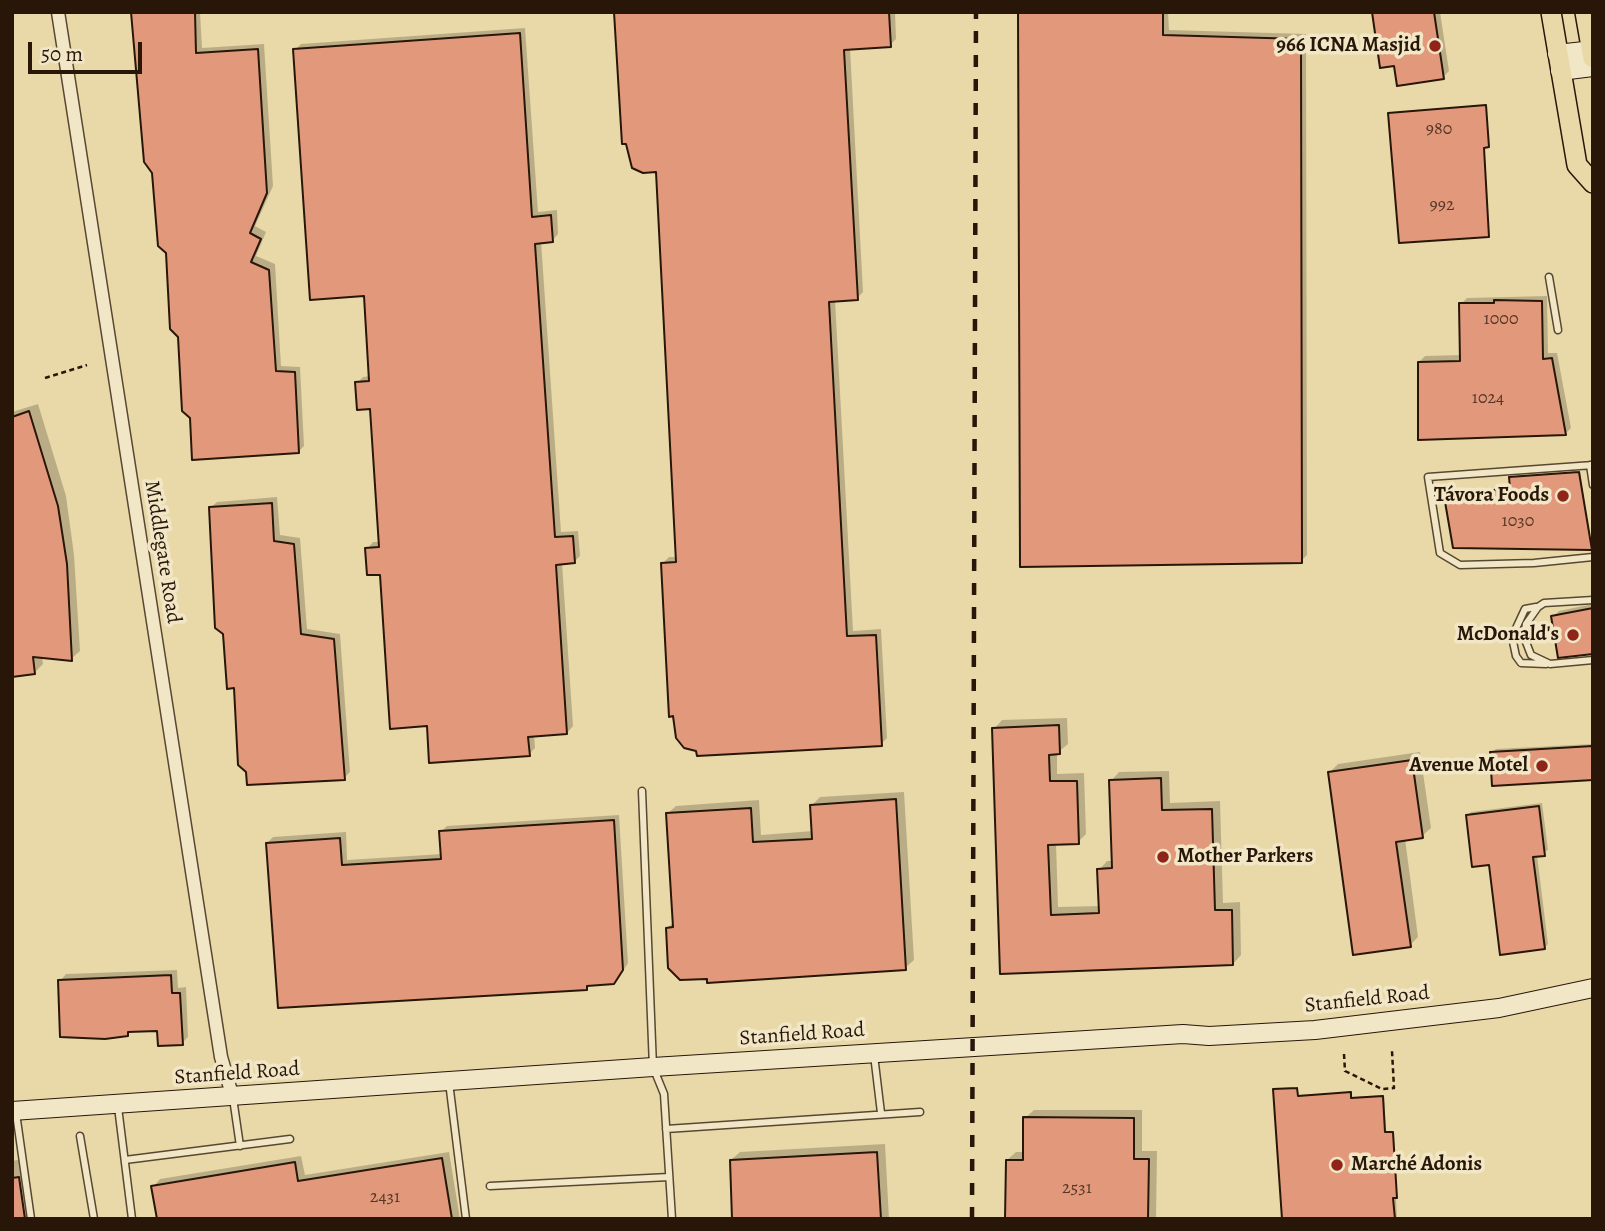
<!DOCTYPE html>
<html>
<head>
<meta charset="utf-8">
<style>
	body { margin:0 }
	#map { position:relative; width:1605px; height:1231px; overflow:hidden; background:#e9d9a8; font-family:Alegreya,serif }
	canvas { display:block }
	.frame { position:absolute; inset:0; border:14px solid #281709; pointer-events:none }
	.scale { position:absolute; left:28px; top:42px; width:114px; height:32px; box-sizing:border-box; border:4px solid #281709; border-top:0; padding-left:9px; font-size:21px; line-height:24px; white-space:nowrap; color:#281709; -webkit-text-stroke:5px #f1e6c6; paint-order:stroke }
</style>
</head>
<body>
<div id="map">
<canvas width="1605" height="1231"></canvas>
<div class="frame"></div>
<div class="scale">50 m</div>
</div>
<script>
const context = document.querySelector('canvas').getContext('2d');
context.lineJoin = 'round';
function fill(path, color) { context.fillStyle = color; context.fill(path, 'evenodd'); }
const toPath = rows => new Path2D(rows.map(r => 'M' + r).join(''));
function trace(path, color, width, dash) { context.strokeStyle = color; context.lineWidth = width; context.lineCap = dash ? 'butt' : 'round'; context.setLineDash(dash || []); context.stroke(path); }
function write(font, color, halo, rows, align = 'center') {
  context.font = font + ' Alegreya,serif'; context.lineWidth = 7; context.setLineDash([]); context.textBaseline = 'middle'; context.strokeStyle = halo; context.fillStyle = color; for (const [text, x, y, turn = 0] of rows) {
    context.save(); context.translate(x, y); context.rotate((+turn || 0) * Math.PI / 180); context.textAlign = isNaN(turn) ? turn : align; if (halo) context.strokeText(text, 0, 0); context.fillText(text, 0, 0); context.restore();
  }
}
fill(toPath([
	[133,12,200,12,202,48,264,44,273,186,255,226,266,232,256,256,275,264,281,366,300,367,304,446,298,452,192,417],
	[616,12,895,12,896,39,890,45,850,48,863,292,857,298,835,300,853,631,881,629,887,738,881,744,662,564,669,557,677,557,657,170],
	[1019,12,1168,12,1169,30,1306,34,1307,555,1301,561],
	[1374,12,1440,12,1449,71,1443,77,1396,64],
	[525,28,538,212,557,210,558,234,552,241,541,241,561,532,578,531,580,556,574,562,562,563,573,726,567,733,534,735,535,748,529,754,428,724,381,573,367,549,373,542,381,542,372,407,357,383,363,377,371,376,365,294,295,50,301,44],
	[1484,105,1488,146,1484,146,1488,235,1390,114],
	[1547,296,1548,353,1557,353,1571,428,1565,434,1419,362,1425,356,1461,355,1461,304,1467,298],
	[38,404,66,496,74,555,80,651,71,659,42,656,43,664,35,672,12,675,12,412],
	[1580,471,1591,549,1448,496,1512,487,1512,476],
	[277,497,280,535,300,538,307,629,340,634,350,772,344,778,235,686,210,508,217,502],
	[1593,604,1593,653,1553,617,1559,611],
	[1067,718,1068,744,1057,753,1057,774,1084,773,1086,834,1078,842,1056,843,1058,907,1100,906,1099,870,1107,861,1114,861,1111,781,1119,772,1169,771,1170,803,1220,801,1223,903,1240,902,1241,955,1233,964,1002,972,994,729,1002,720],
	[1593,744,1593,779,1492,752,1496,749],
	[1420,752,1431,828,1422,836,1405,839,1418,937,1410,945,1330,772,1338,764],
	[904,792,914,960,905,968,667,928,674,922,667,814,676,806,759,800,761,835,813,831,811,806,820,797],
	[1542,803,1548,850,1537,855,1548,944,1544,948,1490,863,1467,816,1471,812],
	[619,815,628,963,618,979,590,984,586,988,267,843,273,837,346,832,347,860,442,854,441,832,447,826],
	[177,970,178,988,186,987,188,1037,182,1043,159,1029,132,1030,127,1035,60,981,66,974],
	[1298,1087,1298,1095,1352,1092,1352,1097,1384,1095,1386,1132,1393,1131,1397,1219,1284,1219,1275,1090],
	[1034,1110,1142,1110,1142,1151,1157,1151,1156,1219,1007,1219,1007,1160,1016,1152,1025,1152,1025,1118],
	[885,1144,889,1219,734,1219,731,1160,740,1152],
	[449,1152,460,1219,158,1219,153,1187,160,1179,301,1156,305,1175],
	[23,1159,32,1219,12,1219,12,1161]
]), '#0003');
const building = toPath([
	[131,12,195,12,196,53,258,49,267,193,250,233,261,239,251,262,269,270,276,371,295,372,299,453,192,460,190,418,182,411,178,337,170,329,166,253,158,246,152,173,144,162,131,12],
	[614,12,889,12,891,47,844,50,858,300,829,302,847,636,876,635,882,746,697,756,696,751,684,748,676,738,673,716,669,717,661,563,676,562,656,172,643,173,632,168,626,144,622,144,614,12],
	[1018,12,1163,12,1163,35,1301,39,1302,563,1020,567,1018,12],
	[1372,12,1434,12,1444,79,1397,86,1394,66,1380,68,1372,12],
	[520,33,532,217,551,215,553,242,535,244,555,537,573,536,575,563,556,565,567,734,528,737,530,756,429,763,427,726,390,729,380,575,367,575,365,548,379,547,370,409,357,410,355,382,369,381,364,296,310,300,293,49,520,33],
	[1486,105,1489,147,1484,148,1489,237,1399,243,1388,113,1486,105],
	[1494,300,1542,301,1543,359,1552,358,1566,435,1418,440,1418,362,1460,361,1459,303,1494,303,1494,300],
	[29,411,58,506,67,564,72,661,33,657,35,674,12,677,12,417,29,411],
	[1579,472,1592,550,1453,548,1444,496,1510,488,1509,477,1579,472],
	[272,503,274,541,294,544,301,634,334,639,345,780,247,785,246,772,238,765,234,688,227,689,223,634,215,628,209,507,272,503],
	[1593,608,1593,654,1558,658,1551,616,1593,608],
	[1059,725,1060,754,1049,755,1050,781,1077,781,1079,844,1048,845,1051,915,1099,913,1097,869,1112,868,1109,780,1161,778,1162,810,1212,809,1215,910,1232,910,1233,965,1000,974,992,728,1059,725],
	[1593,746,1593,780,1492,786,1490,752,1593,746],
	[1412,760,1423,838,1396,842,1411,947,1353,955,1328,772,1412,760],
	[896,799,906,970,707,983,707,979,680,980,668,968,666,928,673,927,666,813,751,808,753,842,812,839,810,805,896,799],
	[1539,806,1545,856,1533,857,1545,949,1500,955,1489,865,1472,867,1466,815,1539,806],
	[614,820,623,970,614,984,587,986,587,990,278,1008,266,843,340,838,342,865,441,859,439,831,614,820],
	[171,975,172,993,180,993,183,1045,158,1046,157,1031,128,1032,128,1036,105,1039,60,1037,58,980,171,975],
	[1297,1088,1298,1096,1351,1092,1351,1098,1383,1096,1385,1132,1393,1132,1397,1198,1393,1198,1395,1219,1282,1219,1273,1089,1297,1088],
	[1023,1117,1134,1118,1134,1159,1149,1159,1148,1219,1005,1219,1006,1160,1023,1160,1023,1117],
	[877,1152,881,1219,732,1219,730,1160,877,1152],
	[442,1158,452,1219,157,1219,151,1186,295,1162,298,1181,442,1158],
	[19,1177,25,1219,12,1219,12,1178,19,1177]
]);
fill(building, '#e2987b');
trace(building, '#281709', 2);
const lane = toPath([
	[1549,277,1558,330],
	[1590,465,1593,485],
	[1593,465,1428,477,1440,553,1460,565,1534,563,1593,557],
	[1593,600,1544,603,1538,607,1526,624,1524,637,1531,655,1550,664,1593,660],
	[1536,607,1525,609,1512,637,1516,656,1521,663,1546,664],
	[642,791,653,1067,664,1094,672,1219],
	[874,1055,881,1113],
	[449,1082,466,1219],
	[233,1098,240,1146],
	[118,1107,132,1219],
	[16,1113,31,1219],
	[666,1129,920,1112],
	[80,1136,94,1219],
	[125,1160,290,1139],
	[490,1186,669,1177]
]);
const street = toPath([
	[58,12,221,1057,233,1098]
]);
const secondary = toPath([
	[1557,54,1593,50],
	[1560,71,1593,67],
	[12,1111,653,1067,1183,1034,1209,1036,1315,1030,1499,1008,1593,988]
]);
const primary = toPath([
	[1551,12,1577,165,1593,183],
	[1585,12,1593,58]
]);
trace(lane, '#584831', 9);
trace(street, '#584831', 15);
trace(secondary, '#281709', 20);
trace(primary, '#281709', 22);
trace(toPath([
	[45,378,87,365],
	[1344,1054,1345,1071,1382,1089,1394,1088,1392,1051]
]), '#281709', 2.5, [5, 3.5]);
trace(lane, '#f1e6c6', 6);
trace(street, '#f1e6c6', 12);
trace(secondary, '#f1e6c6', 18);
trace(primary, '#e9d9a8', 19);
trace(toPath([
	[972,1219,976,12]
]), '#281709', 4.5, [12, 12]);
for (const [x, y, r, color] of [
	[1435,46,7,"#8f2418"],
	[1563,496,7,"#8f2418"],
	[1573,635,7,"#8f2418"],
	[1542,766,7,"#8f2418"],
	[1163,857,7,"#8f2418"],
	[1337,1165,7,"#8f2418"]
]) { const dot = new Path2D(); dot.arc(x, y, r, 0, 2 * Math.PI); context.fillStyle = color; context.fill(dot); trace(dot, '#f1e6c6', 2.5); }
write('18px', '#563726', null, [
	["980",1439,130],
	["992",1442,206],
	["1000",1501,320],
	["1024",1488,399],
	["1030",1518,522],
	["2531",1077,1189],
	["2431",385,1198]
]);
write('bold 21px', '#281709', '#f1e6c6', [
	["966 ICNA Masjid",1421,46],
	["Távora Foods",1549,496],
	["McDonald's",1559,635],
	["Avenue Motel",1528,766],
	["Mother Parkers",1177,857,"left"],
	["Marché Adonis",1351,1165,"left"]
], 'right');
write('21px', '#281709', '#f1e6c6', [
	["Middlegate Road",162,552,81],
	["Stanfield Road",1367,1000,-6],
	["Stanfield Road",802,1035,-4],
	["Stanfield Road",237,1074,-4]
]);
</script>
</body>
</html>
